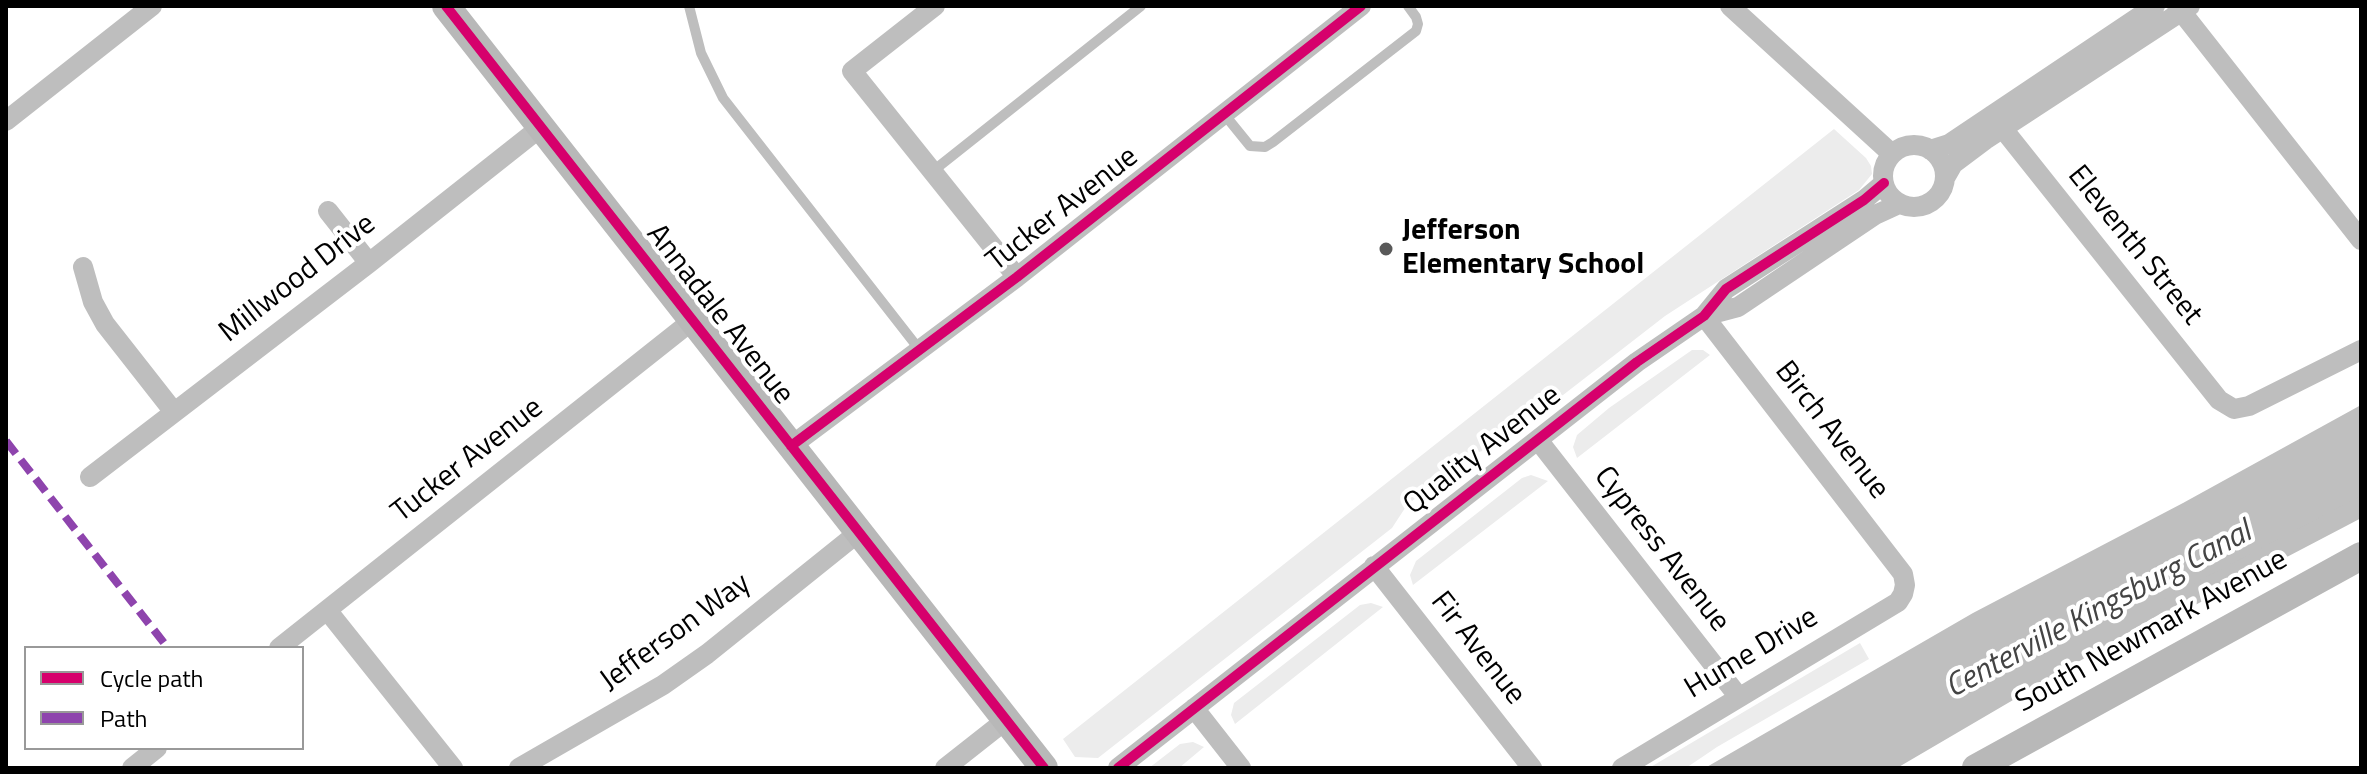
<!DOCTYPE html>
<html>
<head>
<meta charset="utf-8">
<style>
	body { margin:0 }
	#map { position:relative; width:2367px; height:774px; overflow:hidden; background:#fff; font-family:"Titillium Web",sans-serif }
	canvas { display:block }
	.frame { position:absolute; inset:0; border:8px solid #000; pointer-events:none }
	.legend { position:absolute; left:24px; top:646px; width:280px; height:104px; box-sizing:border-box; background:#fff; border:2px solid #999; margin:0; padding:10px 14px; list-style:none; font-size:24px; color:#000 }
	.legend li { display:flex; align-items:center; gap:16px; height:40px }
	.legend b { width:40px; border:2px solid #999 }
</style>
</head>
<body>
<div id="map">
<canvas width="2367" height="774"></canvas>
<div class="frame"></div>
<ul class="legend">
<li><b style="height:10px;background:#d6006c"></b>Cycle path</li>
<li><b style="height:10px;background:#8e44ad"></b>Path</li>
</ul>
</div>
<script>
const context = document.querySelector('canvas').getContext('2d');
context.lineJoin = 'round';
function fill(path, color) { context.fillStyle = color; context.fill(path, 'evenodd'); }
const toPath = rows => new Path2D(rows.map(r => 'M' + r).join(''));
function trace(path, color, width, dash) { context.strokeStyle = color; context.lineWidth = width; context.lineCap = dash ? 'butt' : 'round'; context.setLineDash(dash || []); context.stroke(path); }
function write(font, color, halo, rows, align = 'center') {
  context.font = font + ' "Titillium Web",sans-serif'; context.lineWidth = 8; context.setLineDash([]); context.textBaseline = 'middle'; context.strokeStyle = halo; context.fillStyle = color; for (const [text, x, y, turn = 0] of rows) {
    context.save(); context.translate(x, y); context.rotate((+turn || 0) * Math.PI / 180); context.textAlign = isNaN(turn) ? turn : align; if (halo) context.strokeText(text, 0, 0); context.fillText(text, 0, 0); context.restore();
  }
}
fill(toPath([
	[1834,129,1866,158,1871,166,1872,174,1859,190,1665,316,1496,447,1472,454,1407,505,1392,528,1098,758,1075,757,1063,739],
	[1692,350,1703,350,1710,355,1577,458,1573,447,1577,435,1609,408],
	[1531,475,1548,481,1413,585,1410,575,1416,561,1522,478],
	[1371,603,1383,607,1235,724,1231,715,1234,703,1360,605],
	[1860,643,1869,659,1717,747,1686,768,1649,768],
	[1193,742,1204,747,1179,768,1149,768,1180,744]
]), '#ececec');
fill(toPath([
	[2361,405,2361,507,2247,563,1897,768,1705,768,1973,613,2183,503]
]), '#bfbfbf');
trace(toPath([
	[2170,607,2361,507]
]), '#bfbfbf', 20);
trace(toPath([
	[689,6,701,53,723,98,919,349],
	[1224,114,1250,146,1265,147,1273,142,1416,31,1418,24,1416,17,1408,6],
	[933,171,1141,6]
]), '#bebebe', 10);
trace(toPath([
	[935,6,852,71,1017,277],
	[1730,6,1892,154],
	[2177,6,2361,240],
	[1992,115,2219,400,2234,409,2249,406,2361,350],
	[6,121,152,6],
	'1883 176a31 31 0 1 1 62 0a31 31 0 1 1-62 0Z',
	[1930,150,1949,144,2155,6],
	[1945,178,1953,164,1985,140,2190,6],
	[328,211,369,263],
	[83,267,93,302,105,324,174,412],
	[1704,316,1738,307,1875,215,1899,204],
	[1538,440,1738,696],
	[791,446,1017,277,1361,6],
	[90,477,369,263,541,127],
	[1374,566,1532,768],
	[327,610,453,768],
	[279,648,693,320],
	[1194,708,1241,768],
	[132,768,157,748],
	[519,768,663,685,707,654,859,532],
	[945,768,1006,720],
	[1118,768,1637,362,1704,316,1726,289,1864,200,1884,183],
	[1622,768,1898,602,1903,594,1905,585,1903,574,1704,316]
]), '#bebebe', 20);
trace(toPath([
	[446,6,1044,768],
	[1976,768,2361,556]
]), '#b8b8b8', 28);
trace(toPath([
	[6,441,168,648]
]), '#8e44ad', 8, [16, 8]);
trace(toPath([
	[446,6,1044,768],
	[791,446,1017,277,1361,6],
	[1118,768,1637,362,1704,316,1726,289,1864,200,1884,183]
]), '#d6006c', 10);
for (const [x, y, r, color] of [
	[1386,249,8,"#595959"]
]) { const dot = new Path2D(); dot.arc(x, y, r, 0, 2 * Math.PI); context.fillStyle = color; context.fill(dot); trace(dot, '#fff', 3); }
write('30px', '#000', '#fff', [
	["Tucker Avenue",1063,210,-38],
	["Eleventh Street",2134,246,51],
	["Millwood Drive",298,279,-38],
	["Annadale Avenue",719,315,52],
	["Birch Avenue",1831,431,52],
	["Quality Avenue",1483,451,-38],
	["Tucker Avenue",468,461,-38],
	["Cypress Avenue",1661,550,52],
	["South Newmark Avenue",2152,632,-29],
	["Jefferson Way",676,633,-36],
	["Fir Avenue",1477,649,52],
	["Hume Drive",1752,654,-31]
]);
write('bold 30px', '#000', '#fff', [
	["Jefferson",1402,232],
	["Elementary School",1402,266]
], 'left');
write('italic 32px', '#444', '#fff', [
	["Centerville Kingsburg Canal",2099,611,-28]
]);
</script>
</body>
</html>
